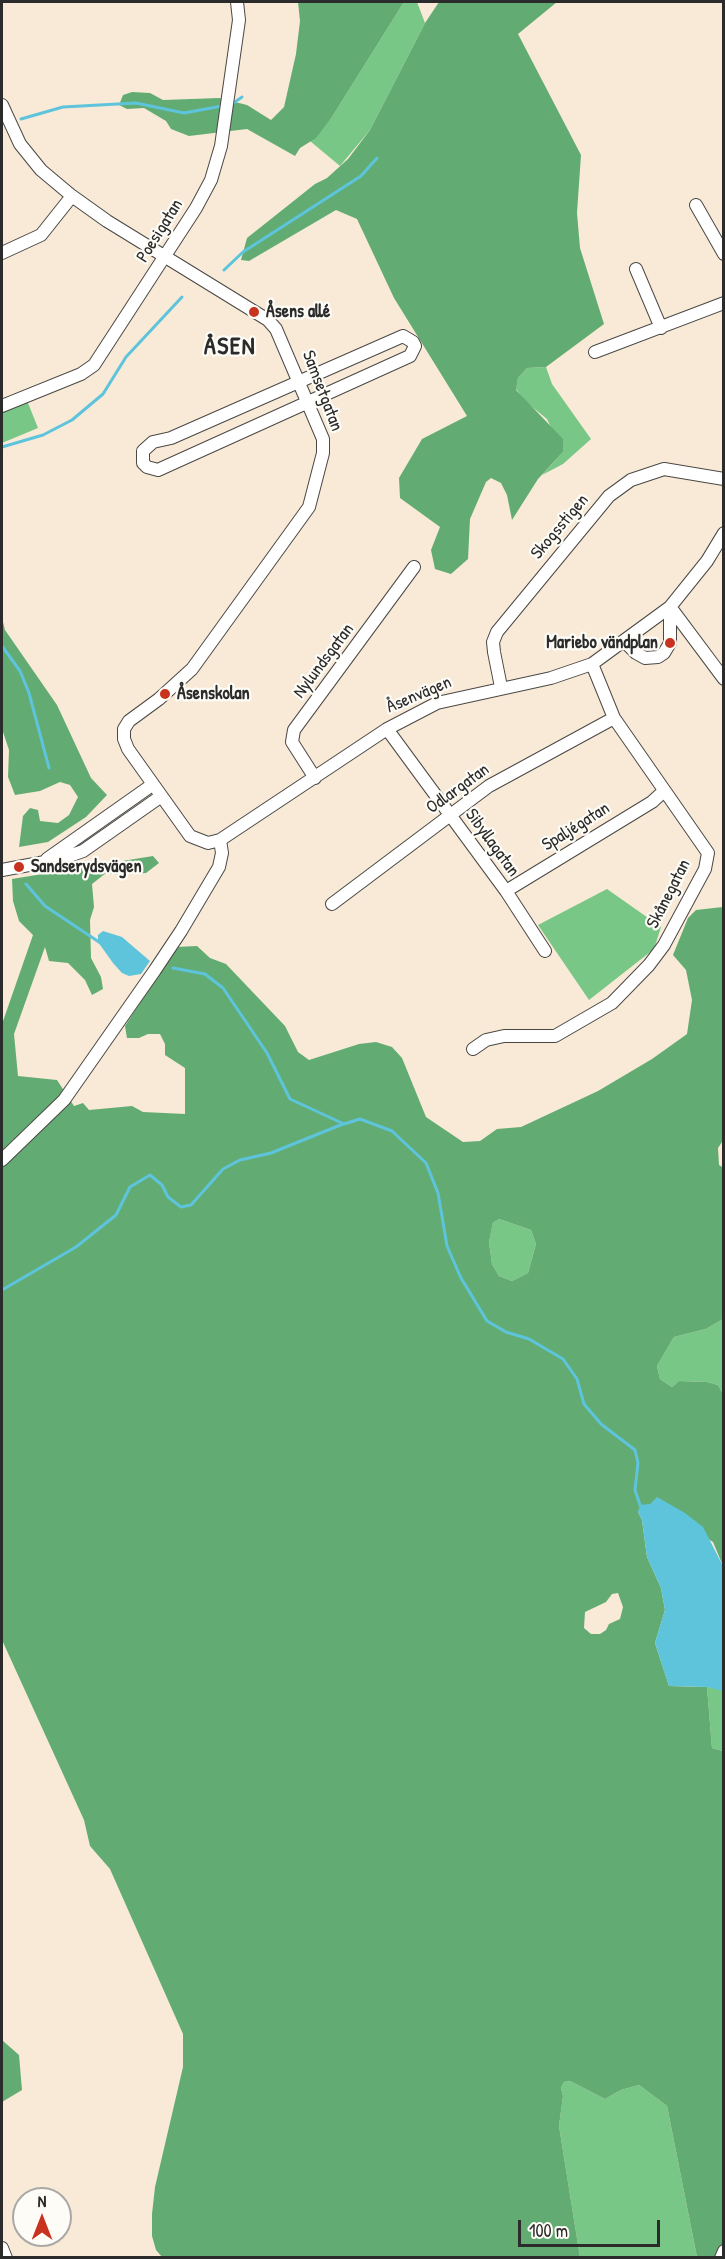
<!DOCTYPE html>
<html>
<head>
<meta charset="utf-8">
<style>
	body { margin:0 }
	#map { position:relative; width:725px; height:2259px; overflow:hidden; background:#f8ead7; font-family:"Patrick Hand",sans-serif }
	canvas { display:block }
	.frame { position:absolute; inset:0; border:3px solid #2b2b2b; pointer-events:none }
	.north { position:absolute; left:12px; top:2187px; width:60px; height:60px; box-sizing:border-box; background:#fdfcf7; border:2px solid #a9a8a5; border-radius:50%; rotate:0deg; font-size:16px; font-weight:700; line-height:24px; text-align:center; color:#2b2b2b }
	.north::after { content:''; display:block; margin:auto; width:21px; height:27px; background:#c8321e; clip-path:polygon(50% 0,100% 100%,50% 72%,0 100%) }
	.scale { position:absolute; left:518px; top:2220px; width:142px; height:27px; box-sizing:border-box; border:3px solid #2b2b2b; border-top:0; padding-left:8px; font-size:18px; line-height:21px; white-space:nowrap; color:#2b2b2b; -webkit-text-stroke:4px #fdfcf7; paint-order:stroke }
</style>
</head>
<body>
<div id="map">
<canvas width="725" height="2259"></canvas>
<div class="frame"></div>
<div class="north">N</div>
<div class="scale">100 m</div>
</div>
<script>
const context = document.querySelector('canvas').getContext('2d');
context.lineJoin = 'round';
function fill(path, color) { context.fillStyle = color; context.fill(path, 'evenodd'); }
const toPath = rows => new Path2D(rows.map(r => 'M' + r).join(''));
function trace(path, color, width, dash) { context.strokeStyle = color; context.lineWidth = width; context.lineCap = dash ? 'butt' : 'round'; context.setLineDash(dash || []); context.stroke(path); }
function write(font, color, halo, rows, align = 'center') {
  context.font = font + ' "Patrick Hand",sans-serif'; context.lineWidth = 4.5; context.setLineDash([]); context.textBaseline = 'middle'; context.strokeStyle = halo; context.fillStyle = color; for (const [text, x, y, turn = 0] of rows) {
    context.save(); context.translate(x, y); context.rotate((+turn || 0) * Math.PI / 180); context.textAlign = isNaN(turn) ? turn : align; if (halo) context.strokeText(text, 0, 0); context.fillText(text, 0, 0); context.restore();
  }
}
fill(toPath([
	[404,2,417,2,425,23,370,130,340,166,310,141,332,117],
	[546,367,552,384,591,439,563,464,542,475,563,452,547,419,525,401,516,389,518,378,527,368],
	[26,398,38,428,2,443,2,408],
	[607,889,661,927,654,949,589,1000,538,925],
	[499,1219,531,1230,536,1244,528,1273,512,1281,499,1276,492,1264,489,1242,493,1221],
	[723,1319,723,1394,718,1385,707,1382,679,1381,672,1387,660,1379,657,1366,674,1337,706,1329],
	[723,1682,723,1751,712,1748,707,1687,716,1688],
	[570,2081,605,2099,621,2090,639,2085,667,2106,697,2257,580,2257,559,2126,563,2096,561,2088,564,2082]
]), '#78c787');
fill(toPath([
	[298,2,404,2,332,117,316,138,300,148,295,156,247,129,189,136,171,129,166,121,144,108,127,109,119,105,123,95,132,92,150,93,163,100,219,98,247,105,271,120,284,107,296,54,300,21],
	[439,2,557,2,518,34,581,155,577,213,580,248,604,324,546,367,527,368,518,378,516,390,563,439,563,452,538,479,512,520,507,495,501,483,491,478,486,482,470,519,468,559,451,574,435,569,431,550,440,527,400,498,399,478,422,439,467,416,394,298,357,219,336,210,249,261,241,260,247,238,315,184,327,178,348,159,370,130,425,23],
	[2,618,5,630,57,705,91,778,107,795,86,817,48,842,19,847,23,816,30,808,38,810,40,821,58,823,69,815,78,797,70,785,60,782,40,791,15,795,8,777,9,750,2,729],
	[153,856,159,863,146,873,120,875,106,873,92,884,94,907,90,920,91,958,101,977,103,989,92,995,85,980,68,963,49,961,45,947,14,1034,18,1076,57,1080,74,1106,83,1103,89,1110,132,1106,143,1112,185,1114,185,1068,165,1055,165,1044,160,1034,148,1034,139,1038,127,1038,125,1026,176,947,197,946,210,958,226,964,285,1026,298,1052,309,1060,359,1044,376,1042,392,1047,402,1058,426,1117,463,1142,480,1141,497,1129,521,1127,598,1091,652,1059,687,1034,692,1000,686,970,673,955,688,918,696,910,723,907,724,1139,718,1148,719,1165,724,1168,723,1319,706,1329,674,1337,657,1366,660,1379,672,1387,679,1381,707,1382,718,1385,723,1394,723,1566,713,1542,650,1504,638,1512,642,1520,647,1557,661,1588,665,1610,655,1643,669,1686,707,1687,712,1748,723,1751,724,2242,719,2257,697,2257,667,2106,639,2085,621,2090,605,2099,570,2081,564,2082,561,2088,563,2096,559,2126,580,2257,162,2257,156,2250,152,2236,152,2214,155,2187,183,2067,183,2034,110,1869,90,1846,84,1820,2,1640,2,1024,33,935,19,921,13,901,12,879],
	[499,1219,531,1230,536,1244,528,1273,512,1281,499,1276,492,1264,489,1242,493,1222],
	[618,1593,623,1607,620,1619,609,1624,606,1630,600,1634,591,1634,584,1628,585,1612,606,1602,612,1594],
	[2,2040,19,2055,22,2090,2,2102]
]), '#62ac74');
fill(toPath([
	[103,931,122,937,150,961,141,974,129,976,122,973,113,963,98,942,98,935],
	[657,1497,685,1513,703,1527,723,1566,723,1691,707,1687,669,1686,665,1674,655,1643,665,1610,661,1588,647,1557,642,1520,638,1512,640,1505,650,1504]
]), '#5ec4dc');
trace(toPath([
	[232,104,242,97],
	[21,119,63,107,136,103,184,113,222,106],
	[224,270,243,252,361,176,377,158],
	[2,447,43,435,72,420,103,394,126,357,182,297],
	[2,646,20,671,29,693,49,768],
	[26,884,45,906,102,944],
	[173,968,205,974,223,988,267,1053,290,1099,344,1124,360,1119,392,1131,426,1163,438,1193,447,1246,461,1278,487,1321,506,1332,529,1339,563,1359,577,1379,584,1404,601,1424,635,1450,638,1463,635,1490,640,1505],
	[2,1290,76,1247,116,1215,130,1187,150,1175,162,1185,168,1197,181,1207,191,1205,223,1169,240,1160,271,1153,343,1124]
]), '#5ec4dc', 3);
const minor = toPath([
	[2,105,20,144,41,170,72,196,107,221,268,320,276,329,323,439,323,453,309,507,192,669,159,699,129,721,124,729,124,739,128,749,190,836,208,843,220,840,387,729,437,703,551,678,592,664,670,607,707,561,724,533],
	[696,205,724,254],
	[2,253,41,235,72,196],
	[636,269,661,328],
	[403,336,413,342,415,346,410,356,158,470,147,467,143,463,143,451,153,442,171,438,403,336],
	[595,352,724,303],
	[2,406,81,374,94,365,196,208,211,180,221,146,239,20,237,2],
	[671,608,724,679],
	[625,642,636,653,645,658,658,657,664,653,670,643,670,607],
	[501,687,494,652,493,642,497,632,609,496,631,480,664,469,724,479],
	[387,729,506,891,545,951],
	[315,778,292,742,294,730,414,567],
	[47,859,152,785],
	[2,870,61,859,83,851,160,797],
	[506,891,652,802,664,791],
	[332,904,489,786,614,718],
	[473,1049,486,1040,504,1036,555,1036,612,1003,649,965,664,945,705,869,708,853,614,718,592,664],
	[2,1160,64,1100,155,970,181,931,219,867,222,853,220,840],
	[2,2248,6,2258],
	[721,2258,724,2251]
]);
trace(minor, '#4a4845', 14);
trace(minor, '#fff', 12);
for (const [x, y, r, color] of [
	[254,312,6,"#c8321e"],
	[670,643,6,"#c8321e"],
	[165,694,6,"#c8321e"],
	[19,867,6,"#c8321e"]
]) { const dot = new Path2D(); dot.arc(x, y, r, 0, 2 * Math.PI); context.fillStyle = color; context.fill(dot); trace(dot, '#fdfcf7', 2); }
write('18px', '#2b2b2b', '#fdfcf7', [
	["Poesigatan",160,231,-58],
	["Samsetgatan",322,391,69],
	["Skogsstigen",560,527,-50],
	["Nylundsgatan",324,661,-53],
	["Åsenvägen",419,695,-23],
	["Odlargatan",458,789,-36],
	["Spaljégatan",576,827,-32],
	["Sibyllagatan",492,843,54],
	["Skånegatan",669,894,-63]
]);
write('bold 18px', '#2b2b2b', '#fdfcf7', [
	["Åsens allé",266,312],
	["Mariebo vändplan",658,643,"right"],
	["Åsenskolan",177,694],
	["Sandserydsvägen",31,867]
], 'left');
context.letterSpacing = '1.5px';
write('bold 24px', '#2b2b2b', '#fdfcf7', [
	["ÅSEN",230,348]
]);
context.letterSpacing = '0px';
</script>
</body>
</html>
